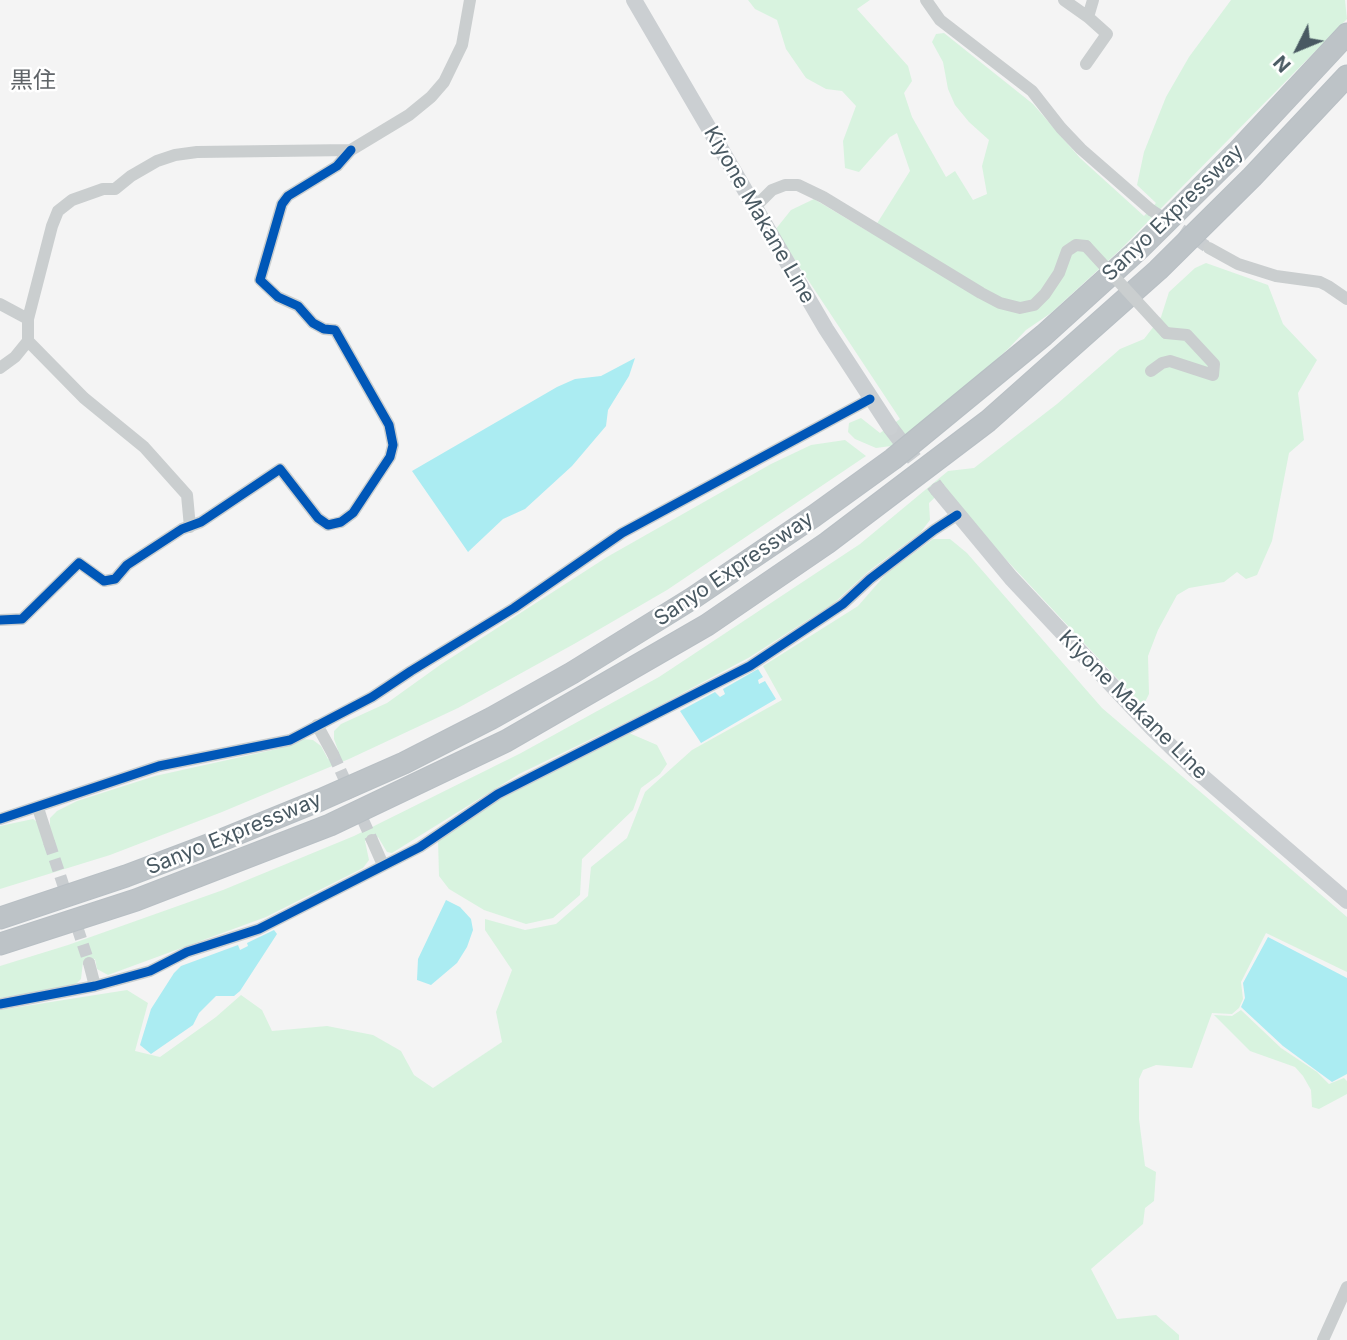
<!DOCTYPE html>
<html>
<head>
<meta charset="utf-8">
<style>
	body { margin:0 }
	#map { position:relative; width:1347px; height:1340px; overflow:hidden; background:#f4f4f4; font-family:Inter,sans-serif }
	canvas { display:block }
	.north { position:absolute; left:1263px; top:14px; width:70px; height:70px; -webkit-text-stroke:5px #fff; paint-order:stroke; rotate:227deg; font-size:19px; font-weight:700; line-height:28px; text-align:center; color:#495962 }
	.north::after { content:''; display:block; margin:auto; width:24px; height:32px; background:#495962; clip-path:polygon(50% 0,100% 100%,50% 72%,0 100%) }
</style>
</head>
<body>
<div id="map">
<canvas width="1347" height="1340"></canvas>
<div class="north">N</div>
</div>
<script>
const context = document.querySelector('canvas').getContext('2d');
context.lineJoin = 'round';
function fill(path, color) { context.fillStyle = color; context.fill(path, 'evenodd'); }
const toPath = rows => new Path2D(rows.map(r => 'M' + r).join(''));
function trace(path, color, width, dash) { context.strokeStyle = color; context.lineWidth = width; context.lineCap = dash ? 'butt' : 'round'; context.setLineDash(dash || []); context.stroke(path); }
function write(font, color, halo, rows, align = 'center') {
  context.font = font + ' Inter,"Noto Sans JP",sans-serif'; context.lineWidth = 5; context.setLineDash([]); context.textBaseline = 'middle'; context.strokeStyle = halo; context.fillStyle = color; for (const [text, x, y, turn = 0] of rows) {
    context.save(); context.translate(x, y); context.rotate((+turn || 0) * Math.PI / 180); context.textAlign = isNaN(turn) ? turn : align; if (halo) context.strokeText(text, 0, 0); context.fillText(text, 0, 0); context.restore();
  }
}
fill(toPath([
	[748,0,870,0,857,9,908,66,912,81,904,93,912,117,946,177,955,171,973,200,987,194,982,166,989,140,969,122,955,105,948,89,943,62,932,42,936,34,944,33,1033,104,1080,158,1144,216,1156,203,1137,185,1144,152,1166,97,1189,57,1231,0,1345,0,1347,19,1121,249,1051,313,1026,330,1009,348,972,382,891,446,876,448,855,439,848,432,849,423,861,418,880,433,900,419,775,230,791,210,814,199,871,233,910,171,897,133,890,137,859,172,845,168,843,141,856,106,842,91,826,89,806,78,786,49,777,20,755,9],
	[1206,263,1268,285,1283,324,1317,360,1298,393,1304,440,1289,453,1272,541,1257,575,1246,579,1237,572,1224,582,1189,588,1177,595,1158,630,1148,656,1149,694,1143,706,998,551,945,488,929,503,930,520,920,533,869,571,834,603,750,657,647,712,519,774,392,853,387,852,378,837,365,841,369,860,363,868,266,917,108,975,97,969,95,959,83,962,81,979,74,986,0,998,0,966,68,945,223,890,354,836,521,753,659,677,860,544,948,471,974,468,1057,404,1120,349,1144,339,1161,317,1169,292,1195,268],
	[845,440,866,456,667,590,574,644,458,708,349,759,222,812,110,855,0,889,0,826,33,819,50,831,50,818,57,811,77,801,155,776,277,749,303,739,313,740,321,746,328,759,339,753,334,739,334,731,341,724,387,703,440,665,607,557,771,464,811,445],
	[933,539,950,539,967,553,1102,708,1347,917,1347,972,1266,933,1241,982,1243,999,1239,1008,1232,1014,1212,1013,1192,1068,1156,1065,1143,1070,1139,1079,1139,1119,1145,1166,1156,1172,1154,1201,1145,1208,1143,1224,1091,1269,1117,1319,1156,1315,1179,1335,1179,1340,0,1340,0,1010,127,990,148,1003,135,1051,160,1057,216,1017,241,995,262,1010,272,1031,327,1026,373,1035,401,1051,414,1075,433,1088,502,1042,496,1012,512,970,485,930,485,919,525,930,556,924,588,896,591,867,627,838,645,792,692,750,782,700,763,666,858,606,886,574],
	[629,733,657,745,667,764,660,774,641,788,633,810,582,859,580,895,553,918,526,924,484,910,449,889,439,876,438,839,513,789],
	[1241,1010,1281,1048,1317,1072,1329,1084,1344,1078,1347,1081,1347,1094,1319,1109,1312,1107,1311,1090,1303,1076,1295,1067,1250,1051,1214,1015,1232,1016]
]), '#d8f3df');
fill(toPath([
	[635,358,629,376,608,410,606,426,572,466,525,509,503,519,468,552,412,471,557,387,575,379,601,376],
	[758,669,763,677,758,680,759,684,765,681,776,699,701,743,680,711,715,692,720,697,725,694,723,689],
	[446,900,460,907,471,919,473,930,467,947,457,963,431,985,417,980,418,959],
	[274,930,277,934,240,991,234,996,216,996,199,1013,193,1025,151,1054,140,1045,151,1009,174,973,181,966,238,945,240,950,248,946,247,943],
	[1268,937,1347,978,1347,1074,1332,1082,1283,1046,1241,1007,1245,998,1243,983]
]), '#abecf2');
trace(toPath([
	[1151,210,1209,248],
	[333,754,372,840],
	[49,842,89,963]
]), '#c9cdd0', 12, [12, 6]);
trace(toPath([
	[890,427,938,490]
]), '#c9cdd0', 16, [16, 8]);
const highway = toPath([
	[0,918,126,876,224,839,320,800,404,763,492,718,572,673,693,598,814,516,893,459,1044,335,1139,249,1237,152,1347,34],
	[0,944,136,900,330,825,506,741,707,625,827,543,988,421,1158,270,1252,177,1347,76]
]);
trace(highway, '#b8bfc4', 23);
trace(toPath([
	[926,0,940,20,1032,91,1061,128,1081,149,1151,210],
	[1064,0,1088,17,1107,34,1086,64],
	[1088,17,1093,0],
	[754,208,772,190,785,185,798,185,823,197,981,293,1000,303,1020,308,1034,305,1045,294,1059,273,1067,251,1076,245,1086,246],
	[1209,248,1238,264,1276,276,1320,282,1328,286,1347,299],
	[0,304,28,319],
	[28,341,84,398,144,447,187,495,190,527],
	[0,368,15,357,28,341,28,319,52,226,58,211,72,200,103,189,115,189,131,176,157,161,175,155,197,152,351,150,409,115,431,97,444,82,462,45,470,0],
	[1151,371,1162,363,1170,361,1213,375,1214,364,1187,335,1166,333],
	[0,620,22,619,79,563,104,581,115,579,127,565,182,529,201,522,280,469,318,518,328,525,341,522,353,513,390,457,393,445,389,425,335,330,324,329,313,323,298,306,278,297,260,280,282,204,288,196,337,166,351,150],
	[317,725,333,754],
	[38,808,49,842],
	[0,819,159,766,290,740,372,697,411,671,514,608,622,533,870,399],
	[372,840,383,865],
	[89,963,95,986],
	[0,1004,95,986,150,971,187,952,259,929,420,847,498,794,750,666,843,604,870,579,934,530,957,515],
	[1323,1340,1347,1287]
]), '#cacecf', 12);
trace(toPath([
	[634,0,826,329,890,427],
	[938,490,1011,578,1152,728,1195,770,1347,901]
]), '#cbcfd2', 16);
trace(highway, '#bdc3c7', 21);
trace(toPath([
	[1086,246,1166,333]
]), '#cacecf', 12);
trace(toPath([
	[0,620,22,619,79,563,104,581,115,579,127,565,182,529,201,522,280,469,318,518,328,525,341,522,353,513,390,457,393,445,389,425,335,330,324,329,313,323,298,306,278,297,260,280,282,204,288,196,337,166,351,150],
	[0,819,159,766,290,740,372,697,411,671,514,608,622,533,870,399],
	[0,1004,95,986,150,971,187,952,259,929,420,847,498,794,750,666,843,604,870,579,934,530,957,515]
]), '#0057b8', 9);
write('21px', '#495962', '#fff', [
	["Sanyo Expressway",1173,213,-44],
	["Kiyone Makane Line",759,215,60],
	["Sanyo Expressway",734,569,-34],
	["Kiyone Makane Line",1133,705,45],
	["Sanyo Expressway",234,834,-22]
]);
write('23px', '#5f6468', '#fff', [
	["黒住",33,81]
]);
</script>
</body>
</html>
